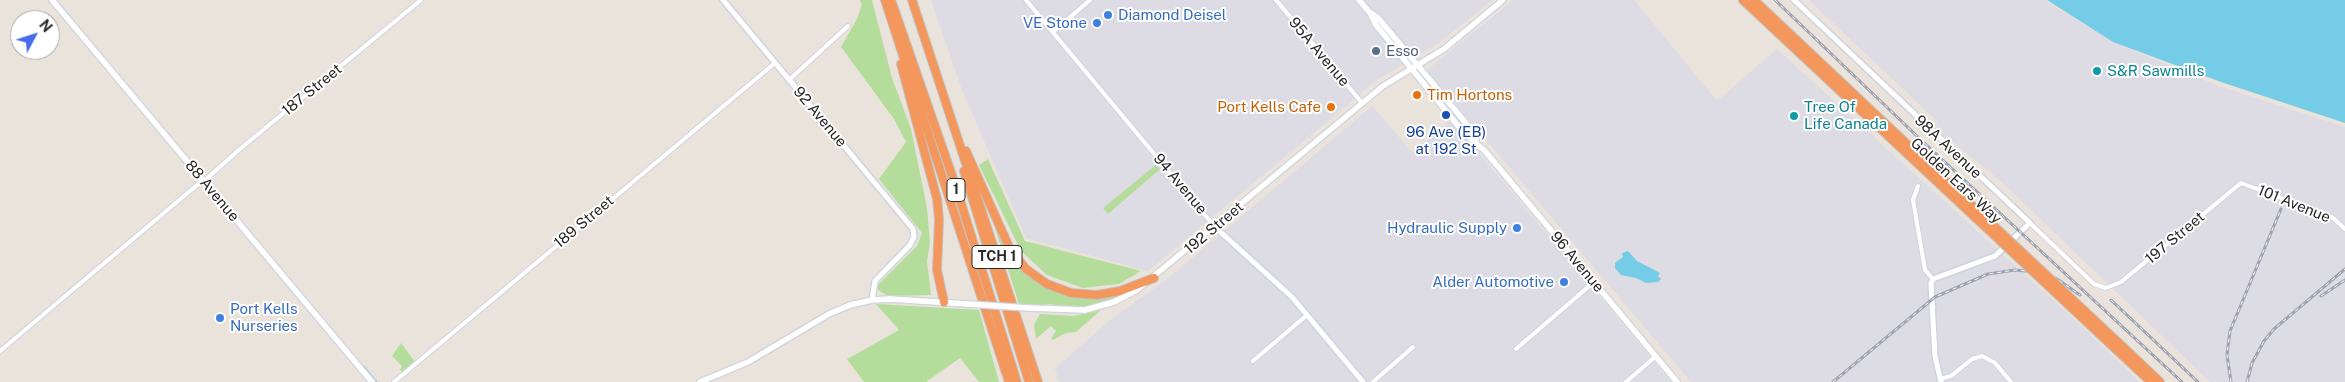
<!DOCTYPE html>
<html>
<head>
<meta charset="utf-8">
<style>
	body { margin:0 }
	#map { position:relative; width:2345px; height:382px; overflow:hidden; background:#eae3db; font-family:"Public Sans",sans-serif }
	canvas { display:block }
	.north { position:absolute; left:10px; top:10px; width:50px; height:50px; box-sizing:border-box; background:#fff; border:1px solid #a9a9a9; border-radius:50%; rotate:50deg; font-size:14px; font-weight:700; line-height:20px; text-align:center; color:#282828 }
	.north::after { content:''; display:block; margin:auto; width:18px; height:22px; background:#456ced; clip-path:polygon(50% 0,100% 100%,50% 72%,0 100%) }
</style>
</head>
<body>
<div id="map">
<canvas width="2345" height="382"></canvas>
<div class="north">N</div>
</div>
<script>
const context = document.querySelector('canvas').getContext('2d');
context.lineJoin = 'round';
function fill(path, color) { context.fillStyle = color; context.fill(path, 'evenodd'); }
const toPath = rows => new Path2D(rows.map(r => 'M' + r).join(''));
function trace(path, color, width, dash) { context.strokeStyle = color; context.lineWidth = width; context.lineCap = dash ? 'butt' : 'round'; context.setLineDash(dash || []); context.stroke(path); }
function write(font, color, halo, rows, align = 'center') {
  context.font = font + ' "Public Sans",sans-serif'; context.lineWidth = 4; context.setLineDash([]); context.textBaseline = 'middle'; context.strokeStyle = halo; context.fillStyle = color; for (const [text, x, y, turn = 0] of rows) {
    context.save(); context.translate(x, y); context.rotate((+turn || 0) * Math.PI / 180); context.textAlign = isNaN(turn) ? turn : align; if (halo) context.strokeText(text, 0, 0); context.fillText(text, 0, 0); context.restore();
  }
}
fill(toPath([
	[931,0,1492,0,1440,42,1378,79,1148,271,1026,238,961,87],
	[1513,0,1634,0,1717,101,1777,49,2077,322,2140,382,1691,382,1427,70],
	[1809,0,2044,0,2113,42,2216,85,2345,127,2345,382,2210,382,2003,183,1934,126,1938,122],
	[1372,106,1412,152,1449,121,1486,161,1671,382,1059,382,1055,368,1114,317,1170,277]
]), '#dddbe3');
fill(toPath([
	[860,0,872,0,892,78,911,129,927,208,930,242,927,261,931,295,888,296,878,290,878,285,917,246,922,233,879,179,906,142,894,119,841,47,857,19,862,4],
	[988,159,1025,241,1141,271,1119,284,1083,288,1047,275,1021,251,979,165],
	[1156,165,1160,169,1108,214,1103,208],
	[989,209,1008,250,1051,289,1116,293,1118,297,1080,308,1062,308,1051,304,1032,306,1019,304],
	[876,304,979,310,999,382,979,382,960,358,926,382,864,382,847,359,899,330],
	[1101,310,1076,332,1066,333,1053,340,1051,339,1056,331,1051,326,1036,339,1034,325,1040,314,1074,316],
	[401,343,415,362,402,372,400,370,402,366,392,356]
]), '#b4dd9b');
fill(toPath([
	[2047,0,2345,0,2345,123,2221,82,2113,42],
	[1628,251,1637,261,1660,273,1658,276,1661,279,1658,282,1646,283,1636,278,1621,275,1615,268,1615,263,1623,257,1622,253]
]), '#74cce6');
trace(toPath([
	[364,366,377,382]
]), '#74cce6', 1);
const minor = toPath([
	[1026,0,1215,227],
	[1276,0,1362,103],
	[1053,32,1090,0],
	[789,80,848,26],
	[204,181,240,149,421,0],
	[1918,186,1913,200,1925,270,1933,279],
	[2030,223,2094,284,2106,288,2121,282,2241,183,2332,217,2345,229],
	[1516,349,1594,282],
	[0,351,203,180],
	[1253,361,1307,315],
	[1940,379,1951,376,1972,359,1982,356,1995,363,2011,382],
	[394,382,775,63],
	[1373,382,1413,347],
	[1626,382,1656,356]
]);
const tertiary = toPath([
	[723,0,913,229,914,237,910,245,875,281,872,300],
	[1794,0,2030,223,1995,256,1933,279,1931,283,1935,356,1941,382],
	[1215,227,1292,297,1363,382]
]);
const secondary = toPath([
	[52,0,372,382],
	[1359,0,1370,13,1376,25,1464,133,1485,151,1677,382],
	[1371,13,1379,19,1470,128,1476,140],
	[1029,308,1085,310,1114,302,1137,290,1383,86,1444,49,1503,0],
	[700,382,748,362,829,314,850,305,872,300,890,299,968,304]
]);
const motorway = toPath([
	[885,0,1009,382],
	[891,0,955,184,1017,382],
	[912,0,1038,382],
	[1743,0,1976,218],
	[1754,0,1981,214],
	[901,64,937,199,939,219,937,270,944,302],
	[966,151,1010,249,1026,269,1047,284,1071,293,1097,295,1120,291,1154,278],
	[964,171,1029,382],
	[2140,363,2160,382],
	[2136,368,2151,382]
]);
trace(minor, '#d0d4e0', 6);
trace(tertiary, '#d0d4e0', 8);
trace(secondary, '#d0d4e0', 8);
trace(motorway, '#c3c3c3', 10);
trace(minor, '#fff', 4);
trace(tertiary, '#fff', 5);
trace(secondary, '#fff', 5.5);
trace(motorway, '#f3975d', 8);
const rail = toPath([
	[1775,0,1920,139,2182,382],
	[2321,296,2345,280],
	[2111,300,2198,382],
	[1833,382,1935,297,1988,274,2015,270,2037,272,2057,279,2080,295],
	[2231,382,2227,355,2230,331,2281,209],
	[2247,382,2252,363,2264,341,2274,329,2345,269]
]);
trace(rail, '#9ea2b2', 3);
trace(rail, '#fff', 1, [4]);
const secondaryBridge = toPath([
	[968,304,1029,308]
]);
const motorwayBridge = toPath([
	[1981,214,2140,363],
	[1976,218,2136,368]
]);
trace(secondaryBridge, '#d0d4e0', 8, []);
trace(motorwayBridge, '#c3c3c3', 10, []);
trace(secondaryBridge, '#fff', 5.5);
trace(motorwayBridge, '#f3975d', 8);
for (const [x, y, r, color] of [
	[1108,15,5,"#3f7fe0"],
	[1097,23,5,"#3f7fe0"],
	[1376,51,5,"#5c6f8a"],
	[2097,71,5,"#0f9aa8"],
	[1417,95,5,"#e8710a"],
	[1331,107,5,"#e8710a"],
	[1446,115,5,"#1a4fb4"],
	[1794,116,5,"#0f9aa8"],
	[1517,228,5,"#3f7fe0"],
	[1564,282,5,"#3f7fe0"],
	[220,318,5,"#3f7fe0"]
]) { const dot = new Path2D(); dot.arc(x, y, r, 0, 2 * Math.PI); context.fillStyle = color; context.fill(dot); trace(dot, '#fff', 2); }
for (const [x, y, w] of [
	[956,190,18],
	[997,257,50]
]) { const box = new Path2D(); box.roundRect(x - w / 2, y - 11.5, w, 23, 4); context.fillStyle = '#fff'; context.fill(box); trace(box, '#282828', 1); }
write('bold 14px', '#282828', null, [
	["1",956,190],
	["TCH 1",997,257]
]);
write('15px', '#366cbe', '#fff', [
	["Diamond Deisel",1118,15,"left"],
	["VE Stone",1087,23],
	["Hydraulic Supply",1507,228],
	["Alder Automotive",1554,282],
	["Port Kells",230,309,"left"],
	["Nurseries",230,326,"left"]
], 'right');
write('15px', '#4e5e75', '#fff', [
	["Esso",1386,51]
], 'left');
write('15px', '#282828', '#fff', [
	["95A Avenue",1319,52,50],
	["187 Street",312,90,-39],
	["92 Avenue",820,117,50],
	["98A Avenue",1948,147,43],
	["Golden Ears Way",1956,181,43],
	["94 Avenue",1180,184,50],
	["88 Avenue",212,191,50],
	["101 Avenue",2294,204,22],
	["189 Street",584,222,-40],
	["192 Street",1214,228,-40],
	["197 Street",2175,238,-40],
	["96 Avenue",1577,262,50]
]);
write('15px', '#0d838f', '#fff', [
	["S&R Sawmills",2107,71],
	["Tree Of",1804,107],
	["Life Canada",1804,124]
], 'left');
write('15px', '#c56008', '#fff', [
	["Tim Hortons",1427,95],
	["Port Kells Cafe",1321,107,"right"]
], 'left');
write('15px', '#164399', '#fff', [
	["96 Ave (EB)",1446,132],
	["at 192 St",1446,149]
]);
</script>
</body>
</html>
